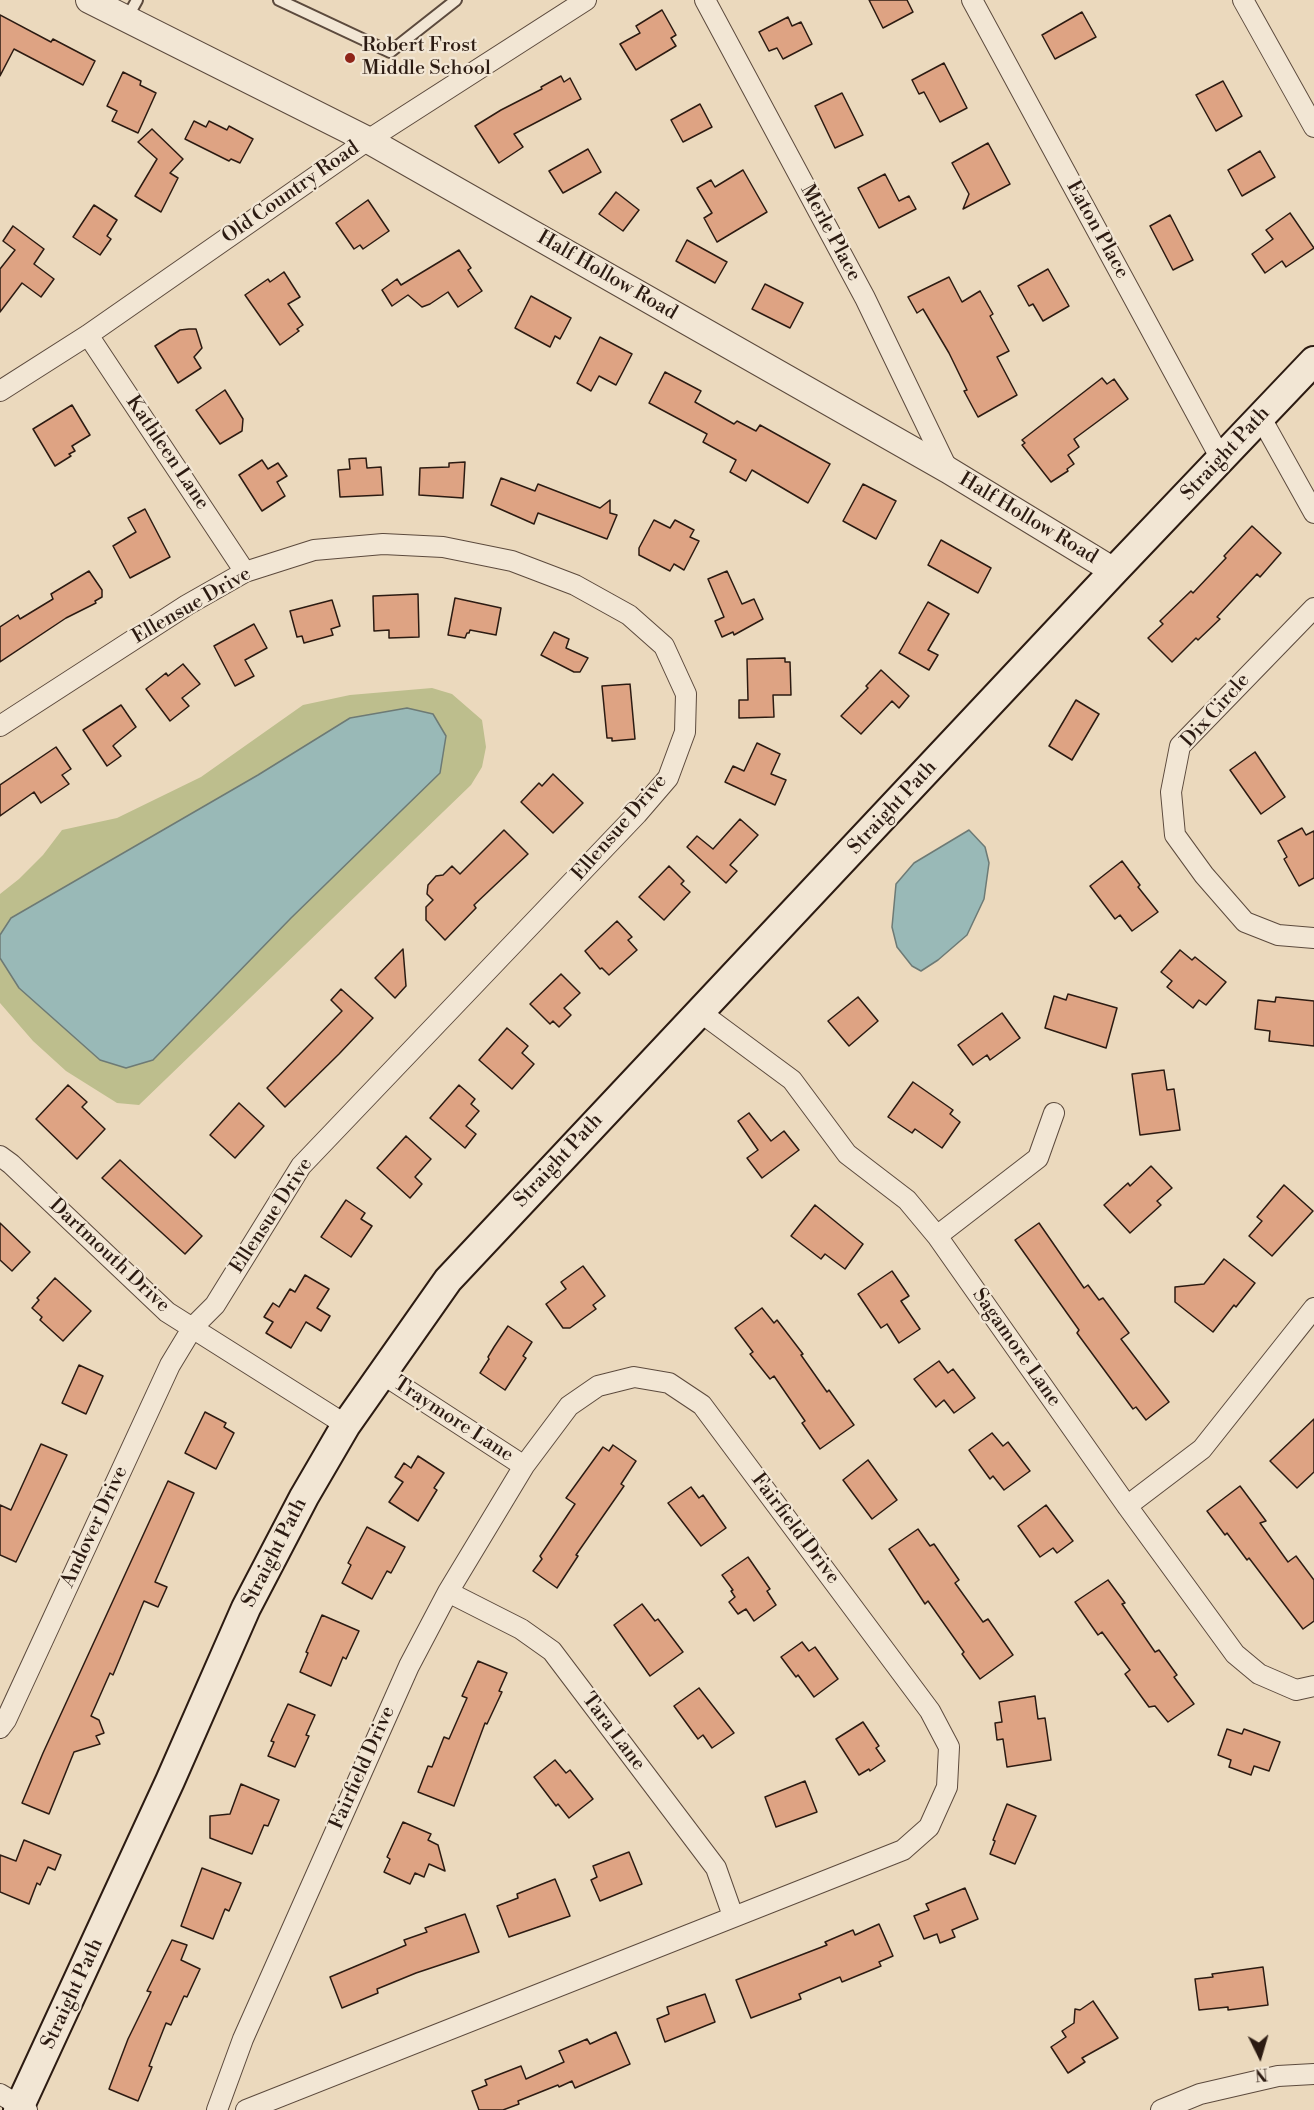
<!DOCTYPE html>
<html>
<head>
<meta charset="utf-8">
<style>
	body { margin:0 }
	#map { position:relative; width:1314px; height:2110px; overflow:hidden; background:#ebd9bd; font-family:"Libre Bodoni",serif }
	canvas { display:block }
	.north { position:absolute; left:1230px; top:2026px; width:60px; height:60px; -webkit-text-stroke:4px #f2e6d4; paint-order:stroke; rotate:175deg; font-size:16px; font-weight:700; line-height:24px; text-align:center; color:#2c1b12 }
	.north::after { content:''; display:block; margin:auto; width:21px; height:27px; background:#2c1b12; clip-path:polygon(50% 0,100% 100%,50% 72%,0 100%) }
</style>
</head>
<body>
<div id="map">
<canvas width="1314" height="2110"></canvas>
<div class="north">N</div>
</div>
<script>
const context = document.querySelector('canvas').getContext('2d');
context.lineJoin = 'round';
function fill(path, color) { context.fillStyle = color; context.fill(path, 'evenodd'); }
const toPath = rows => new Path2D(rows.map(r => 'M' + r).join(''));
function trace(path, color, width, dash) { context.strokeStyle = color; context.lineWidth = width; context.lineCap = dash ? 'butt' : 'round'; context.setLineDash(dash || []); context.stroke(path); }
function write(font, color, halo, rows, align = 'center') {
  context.font = font + ' "Libre Bodoni",serif'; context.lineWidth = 4.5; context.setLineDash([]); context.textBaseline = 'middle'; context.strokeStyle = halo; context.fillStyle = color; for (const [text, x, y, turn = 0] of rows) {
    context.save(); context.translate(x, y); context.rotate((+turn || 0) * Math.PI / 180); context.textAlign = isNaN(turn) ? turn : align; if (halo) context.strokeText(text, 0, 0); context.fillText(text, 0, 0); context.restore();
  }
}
fill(toPath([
	[432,688,452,694,482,720,486,747,482,767,471,785,139,1105,117,1103,66,1071,33,1041,0,1003,0,894,19,879,43,855,62,830,117,818,201,777,303,705,350,695]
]), '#bdbe8d');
const water = toPath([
	[407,708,433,714,446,736,440,773,291,918,153,1060,126,1068,100,1060,19,988,0,958,0,935,11,918,258,775,350,718,407,708],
	[969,830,985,847,989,863,984,899,967,935,938,960,921,971,912,966,897,947,892,927,896,884,914,863,969,830]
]);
fill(water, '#99b9b7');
trace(water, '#6d7a75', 1.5);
const building = toPath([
	[869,0,907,0,913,12,883,28,869,0],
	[662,10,676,35,671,38,676,46,636,70,620,44,640,33,636,26,662,10],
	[1082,12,1096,37,1055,59,1042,35,1082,12],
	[0,15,51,42,53,39,95,61,83,85,14,49,0,76,0,15],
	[788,17,792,26,801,22,812,44,783,59,777,48,769,51,759,32,788,17],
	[944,63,967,108,940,122,924,92,919,94,912,80,944,63],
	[123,72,141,81,140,85,156,93,138,133,112,121,117,111,107,106,123,72],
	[561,76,564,82,570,78,581,99,514,134,523,147,499,163,475,126,501,110,542,89,541,87,561,76],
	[1223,81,1242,116,1216,131,1196,95,1223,81],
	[842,93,863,135,835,148,815,106,842,93],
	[700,104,712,127,683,142,671,120,700,104],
	[194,121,206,127,209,121,227,130,229,126,253,139,240,163,231,159,229,161,185,139,194,121],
	[152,129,183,159,170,173,178,178,161,212,135,196,157,159,138,142,152,129],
	[988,143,1010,184,963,209,969,194,952,163,988,143],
	[588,149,601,172,563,193,549,171,588,149],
	[1260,151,1275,177,1242,196,1228,170,1260,151],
	[743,170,767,212,717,242,704,218,712,213,697,188,711,180,715,187,743,170],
	[885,174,899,201,909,196,916,209,879,228,858,188,885,174],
	[616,192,639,210,623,231,599,214,616,192],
	[368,200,389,231,363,249,360,245,354,249,336,223,368,200],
	[94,205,117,220,107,236,111,239,100,255,73,237,94,205],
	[1290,213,1314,248,1286,267,1282,261,1265,273,1252,254,1273,239,1266,230,1290,213],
	[1170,215,1193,260,1173,270,1150,226,1170,215],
	[13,226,44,249,34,264,54,279,41,297,22,283,0,312,0,269,15,250,3,241,13,226],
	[687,240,727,262,715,283,676,261,687,240],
	[459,250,471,268,468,270,482,291,458,307,448,292,430,304,422,307,408,295,392,306,382,290,397,279,401,285,459,250],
	[1048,269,1069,306,1043,321,1033,304,1029,306,1018,286,1048,269],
	[284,272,300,297,288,304,303,325,297,329,299,331,280,345,245,295,268,279,270,282,284,272],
	[949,277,962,302,980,291,993,314,990,316,1009,351,997,357,1017,395,978,417,964,391,967,390,949,353,923,309,917,313,908,297,949,277],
	[765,284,803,303,790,328,752,309,765,284],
	[531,296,571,318,560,339,555,336,550,347,515,328,531,296],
	[189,329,196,329,202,348,194,357,201,368,178,383,155,346,180,330,189,329],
	[600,337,632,354,616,385,599,376,591,391,577,383,600,337],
	[665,372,701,391,695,402,734,424,737,421,756,431,760,425,830,464,808,503,752,470,746,481,730,472,736,460,703,442,707,434,649,403,665,372],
	[1102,378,1107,384,1114,379,1128,399,1074,439,1079,447,1068,455,1074,464,1067,469,1068,471,1051,482,1022,445,1025,443,1022,440,1102,378],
	[225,390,243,419,242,431,220,444,196,410,225,390],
	[72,405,90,435,72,446,75,451,69,454,71,456,55,466,33,429,72,405],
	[366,458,367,468,381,467,383,495,340,497,338,470,350,469,349,459,366,458],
	[262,460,268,469,278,463,287,476,277,482,285,496,262,511,239,475,262,460],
	[465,462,463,498,419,495,420,468,449,467,449,463,465,462],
	[501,478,535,491,538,484,600,508,610,500,610,513,617,515,607,539,538,513,534,524,491,505,501,478],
	[863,484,896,501,876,539,843,521,863,484],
	[145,509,170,557,130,578,113,546,136,532,128,518,145,509],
	[654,520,670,528,675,520,694,530,690,537,699,541,684,570,674,564,670,571,639,555,639,548,654,520],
	[1252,526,1281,553,1260,577,1257,574,1217,617,1220,619,1198,640,1196,638,1172,662,1148,638,1163,624,1160,621,1191,591,1193,593,1226,558,1224,556,1252,526],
	[941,540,991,568,978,593,928,565,941,540],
	[89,571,102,590,102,597,95,601,96,603,66,618,0,662,0,627,18,615,20,619,53,599,51,594,89,571],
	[727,571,742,604,754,599,763,619,734,635,733,632,722,637,715,621,724,617,708,579,727,571],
	[418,594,419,637,389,638,389,630,374,631,373,596,418,594],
	[455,598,501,608,496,635,470,630,469,633,467,633,465,638,448,635,455,598],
	[332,600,340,626,331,629,333,635,304,643,302,636,297,637,290,611,332,600],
	[928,602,949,614,928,650,938,655,929,670,899,653,928,602],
	[254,624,267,648,245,660,254,676,235,686,214,646,254,624],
	[554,632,569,639,566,648,588,658,580,672,574,672,541,655,554,632],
	[785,658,785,662,790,662,791,695,773,695,774,717,739,718,739,700,748,700,747,659,785,658],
	[183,664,200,684,182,698,189,706,170,721,146,689,166,673,168,676,183,664],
	[881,670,909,696,899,708,892,701,861,734,841,716,868,688,866,686,881,670],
	[630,684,635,739,612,741,612,738,607,738,602,686,630,684],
	[1076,700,1099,714,1072,760,1049,746,1076,700],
	[121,705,136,727,115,744,113,746,121,756,107,766,83,730,121,705],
	[757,743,780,754,771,774,786,780,775,805,725,782,733,766,744,771,757,743],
	[56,747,71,769,62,775,69,784,41,803,34,792,0,816,0,785,56,747],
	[1255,752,1285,797,1261,814,1230,770,1255,752],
	[553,774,583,803,553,833,521,802,539,783,542,786,553,774],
	[740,819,758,835,730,865,737,871,726,883,687,847,697,836,713,849,740,819],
	[1302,828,1306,835,1314,831,1314,878,1299,886,1284,859,1287,857,1278,841,1302,828],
	[504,830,528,854,474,905,476,908,445,940,426,920,426,907,433,900,427,894,428,885,436,876,443,875,452,866,460,874,504,830],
	[1122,861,1140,885,1138,887,1158,912,1132,931,1120,915,1115,919,1090,886,1122,861],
	[669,866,684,881,681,884,690,892,664,920,639,897,669,866],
	[617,921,632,937,628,940,637,950,609,975,602,968,600,969,585,951,617,921],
	[403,949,406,986,395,998,375,978,403,949],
	[1180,950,1192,960,1195,957,1226,982,1206,1005,1199,1000,1193,1008,1167,987,1172,981,1161,972,1180,950],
	[561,974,580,993,564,1008,571,1015,559,1027,553,1021,550,1024,530,1004,561,974],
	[341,989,373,1018,339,1054,285,1107,267,1088,342,1011,331,1000,341,989],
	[1068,994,1117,1008,1106,1048,1045,1028,1054,996,1066,1000,1068,994],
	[858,997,878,1021,849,1046,828,1021,858,997],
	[1276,997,1314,1001,1314,1046,1269,1041,1270,1031,1255,1029,1258,1000,1275,1002,1276,997],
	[1002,1013,1020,1038,990,1060,987,1055,973,1065,958,1045,1002,1013],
	[507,1028,528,1046,522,1053,534,1064,512,1089,479,1060,507,1028],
	[1164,1070,1167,1090,1174,1089,1180,1130,1140,1135,1132,1074,1164,1070],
	[913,1082,953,1110,950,1114,960,1122,942,1148,915,1129,912,1133,888,1117,913,1082],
	[68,1085,87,1102,82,1107,105,1129,77,1159,36,1119,68,1085],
	[459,1085,475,1099,471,1104,479,1111,466,1126,476,1134,465,1148,430,1118,459,1085],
	[239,1103,264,1126,235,1158,210,1135,239,1103],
	[749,1113,771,1141,784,1131,799,1150,762,1178,747,1158,758,1150,738,1121,749,1113],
	[406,1136,431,1159,415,1177,422,1184,410,1198,377,1168,406,1136],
	[120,1160,202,1236,185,1254,102,1178,120,1160],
	[1151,1166,1172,1188,1157,1201,1161,1205,1130,1233,1104,1205,1128,1183,1130,1186,1151,1166],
	[1284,1185,1313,1211,1272,1256,1249,1236,1262,1221,1257,1217,1284,1185],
	[346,1200,365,1213,361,1219,372,1226,351,1257,321,1237,346,1200],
	[815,1205,863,1244,845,1269,825,1254,821,1259,791,1236,815,1205],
	[0,1223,30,1252,12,1271,0,1260,0,1223],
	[1039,1223,1084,1288,1088,1285,1099,1300,1103,1298,1129,1333,1121,1339,1169,1402,1146,1420,1136,1407,1133,1409,1077,1333,1079,1330,1015,1240,1039,1223],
	[1224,1259,1255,1283,1236,1307,1234,1305,1213,1332,1175,1302,1175,1287,1204,1284,1224,1259],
	[583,1266,605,1296,593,1305,596,1309,570,1328,563,1328,546,1304,566,1289,561,1282,583,1266],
	[892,1271,909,1296,901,1301,920,1329,899,1343,887,1324,881,1328,858,1294,892,1271],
	[305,1275,329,1289,317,1308,330,1316,321,1331,306,1322,291,1348,266,1333,273,1322,264,1317,273,1303,279,1307,290,1289,295,1292,305,1275],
	[55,1278,91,1311,63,1341,40,1320,42,1317,32,1308,39,1300,37,1298,55,1278],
	[762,1308,774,1323,777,1320,803,1354,801,1355,827,1392,829,1390,854,1425,820,1449,802,1423,805,1421,774,1376,770,1379,750,1354,753,1352,735,1328,762,1308],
	[508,1326,532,1342,523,1356,526,1358,505,1390,480,1373,489,1359,488,1357,494,1347,508,1326],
	[939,1361,948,1373,953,1369,975,1398,954,1413,944,1400,936,1407,914,1379,939,1361],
	[79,1365,103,1376,86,1414,62,1403,79,1365],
	[205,1412,226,1423,224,1427,234,1433,216,1469,185,1453,205,1412],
	[1314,1419,1314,1472,1297,1488,1270,1461,1314,1419],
	[992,1433,1003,1446,1008,1442,1030,1471,1004,1490,993,1476,990,1479,969,1450,992,1433],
	[41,1444,67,1455,16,1562,0,1555,0,1505,11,1510,41,1444],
	[613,1445,636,1461,621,1484,624,1486,576,1555,578,1556,557,1588,533,1571,542,1559,540,1556,575,1504,566,1498,603,1447,609,1451,613,1445],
	[418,1456,444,1473,434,1488,437,1490,418,1521,389,1502,403,1482,395,1477,404,1463,411,1468,418,1456],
	[868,1460,897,1500,872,1519,843,1480,868,1460],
	[168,1481,194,1493,155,1582,167,1587,158,1607,144,1601,113,1675,110,1673,91,1716,99,1720,104,1733,96,1736,100,1744,74,1752,49,1814,22,1803,43,1753,168,1481],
	[1240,1486,1266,1521,1260,1523,1288,1562,1296,1556,1314,1580,1314,1621,1303,1629,1249,1558,1247,1560,1227,1533,1225,1535,1207,1511,1240,1486],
	[691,1487,699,1498,703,1495,726,1528,701,1546,668,1503,691,1487],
	[1046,1505,1073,1541,1057,1553,1053,1548,1040,1557,1018,1526,1046,1505],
	[367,1527,405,1547,391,1573,387,1571,372,1599,342,1583,351,1565,348,1563,367,1527],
	[918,1529,930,1546,934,1544,959,1580,955,1583,983,1622,988,1619,1013,1655,980,1679,962,1654,964,1652,928,1601,925,1604,889,1549,918,1529],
	[748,1557,770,1589,767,1591,776,1605,754,1621,746,1609,738,1614,729,1602,735,1597,731,1591,733,1590,722,1575,748,1557],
	[1108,1580,1125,1603,1122,1604,1155,1652,1159,1650,1177,1675,1174,1677,1194,1704,1168,1722,1155,1706,1149,1707,1125,1674,1130,1670,1102,1632,1098,1635,1075,1602,1108,1580],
	[642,1604,655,1621,658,1619,683,1652,650,1676,614,1625,642,1604],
	[322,1615,359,1631,346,1659,343,1657,331,1686,300,1672,308,1653,306,1652,322,1615],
	[802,1642,809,1651,815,1647,838,1679,814,1697,798,1675,796,1677,781,1657,802,1642],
	[478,1661,507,1673,499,1691,502,1692,487,1724,485,1723,454,1806,418,1792,428,1766,432,1767,444,1737,449,1739,467,1698,462,1696,478,1661],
	[699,1688,734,1733,712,1748,703,1735,698,1739,674,1706,699,1688],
	[1035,1696,1038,1719,1045,1718,1051,1760,1007,1767,1003,1739,997,1740,995,1723,1002,1722,999,1702,1035,1696],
	[288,1704,315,1715,306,1735,309,1736,295,1767,268,1756,274,1742,271,1741,288,1704],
	[863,1722,879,1746,876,1748,885,1761,870,1771,869,1769,859,1775,836,1739,863,1722],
	[1227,1729,1242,1734,1244,1729,1280,1742,1269,1771,1254,1766,1251,1775,1229,1767,1231,1760,1218,1755,1227,1729],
	[555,1760,566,1773,570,1770,593,1799,569,1818,558,1804,556,1806,534,1777,555,1760],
	[805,1781,817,1812,776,1827,765,1797,805,1781],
	[241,1784,279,1800,268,1826,264,1825,252,1854,210,1838,210,1816,230,1814,241,1784],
	[1007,1804,1036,1816,1015,1864,990,1854,995,1841,993,1840,1007,1804],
	[403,1822,431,1834,428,1840,438,1845,445,1871,429,1864,424,1877,415,1873,410,1884,384,1872,390,1859,387,1857,403,1822],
	[24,1840,61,1855,55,1870,48,1867,40,1885,37,1883,29,1904,0,1892,0,1855,16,1861,24,1840],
	[629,1852,642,1884,600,1901,591,1880,597,1877,593,1866,629,1852],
	[202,1868,241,1883,229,1911,225,1909,213,1939,181,1926,202,1868],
	[555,1879,570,1916,509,1937,497,1906,518,1898,517,1894,555,1879],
	[965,1888,978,1919,952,1930,955,1937,940,1943,937,1934,924,1939,914,1916,929,1910,926,1904,965,1888],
	[465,1914,479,1952,416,1973,377,1989,378,1993,342,2008,330,1977,406,1945,404,1940,427,1932,425,1928,465,1914],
	[879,1924,893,1956,879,1962,881,1966,842,1982,840,1977,799,1994,801,1999,751,2018,736,1980,827,1945,825,1942,853,1930,855,1935,879,1924],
	[172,1940,187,1945,181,1960,200,1969,187,1997,184,1996,171,2025,166,2023,149,2066,152,2067,138,2101,109,2089,128,2039,151,1992,147,1991,172,1940],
	[1263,1967,1268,2005,1228,2010,1228,2007,1199,2010,1195,1979,1213,1977,1212,1974,1263,1967],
	[705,1994,715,2022,665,2042,657,2019,669,2014,667,2007,705,1994],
	[1093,2001,1118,2038,1082,2058,1085,2062,1068,2073,1051,2047,1066,2037,1062,2031,1074,2023,1075,2009,1080,2010,1093,2001],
	[616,2032,630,2064,575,2088,572,2081,559,2087,558,2085,518,2101,519,2104,503,2110,479,2110,472,2091,487,2085,485,2080,521,2066,526,2079,564,2062,559,2051,587,2039,590,2044,616,2032]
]);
fill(building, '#dea383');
trace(building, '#2c1b12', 1.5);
const service = toPath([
	[279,0,390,52,456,0],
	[127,18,137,0]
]);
const minor = toPath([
	[705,0,865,298,948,470],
	[972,0,1221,459],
	[1243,0,1314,127],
	[88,335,245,572],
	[0,391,88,335,368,140,586,0],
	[1261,418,1314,513],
	[1314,608,1180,746,1171,792,1175,835,1204,875,1245,922,1278,935,1314,938],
	[0,726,187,605,245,572,314,550,383,544,443,547,512,561,575,585,629,615,664,646,686,694,685,732,668,778,637,814,301,1166,215,1305,193,1327,170,1365,6,1720,0,1728],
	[700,1012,792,1080,847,1154,907,1200,937,1236,1127,1506,1235,1654,1259,1674,1296,1690,1314,1686],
	[0,1156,11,1164,167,1312,346,1425],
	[937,1236,1038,1158,1054,1113],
	[381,1373,524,1466],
	[1127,1506,1202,1449,1314,1308],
	[448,1592,521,1629,552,1651,716,1868,733,1916],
	[0,2094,27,2110],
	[217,2110,243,2039,409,1666,448,1592,524,1466,569,1406,598,1386,634,1377,669,1383,702,1405,930,1711,949,1747,947,1787,929,1827,903,1850,246,2110],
	[1161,2110,1200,2094,1278,2076,1314,2074]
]);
const tertiary = toPath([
	[89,0,368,140,948,470,1114,571]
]);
const secondary = toPath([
	[18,2110,170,1781,246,1608,304,1497,346,1425,448,1280,1114,571,1314,361]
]);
trace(service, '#5c4a3d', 14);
trace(minor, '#5c4a3d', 22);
trace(tertiary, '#5c4a3d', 28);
trace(secondary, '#2c1b12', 32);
trace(service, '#f2e6d4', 10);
trace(minor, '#f2e6d4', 20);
trace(tertiary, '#f2e6d4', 26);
trace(secondary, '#f2e6d4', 28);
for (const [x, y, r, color] of [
	[350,58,6,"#8f2418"]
]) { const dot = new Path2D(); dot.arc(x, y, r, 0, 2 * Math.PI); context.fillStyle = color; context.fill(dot); trace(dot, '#f2e6d4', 2); }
write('20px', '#2c1b12', '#f2e6d4', [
	["Robert Frost",362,46],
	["Middle School",362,69]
], 'left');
write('20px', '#2c1b12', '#f2e6d4', [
	["Old Country Road",291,193,-35],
	["Eaton Place",1097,230,61],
	["Merle Place",830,233,62],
	["Half Hollow Road",607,276,30],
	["Kathleen Lane",167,453,56],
	["Straight Path",1226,454,-47],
	["Half Hollow Road",1028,519,31],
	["Ellensue Drive",192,606,-30],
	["Dix Circle",1216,711,-48],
	["Straight Path",893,808,-47],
	["Ellensue Drive",620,828,-49],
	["Straight Path",559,1161,-47],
	["Ellensue Drive",272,1216,-57],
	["Dartmouth Drive",109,1256,43],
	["Sagamore Lane",1016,1348,55],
	["Traymore Lane",453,1420,33],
	["Andover Drive",95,1527,-65],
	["Fairfield Drive",795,1529,53],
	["Straight Path",275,1553,-63],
	["Tara Lane",613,1732,53],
	["Fairfield Drive",363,1768,-66],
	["Straight Path",73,1994,-65]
]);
</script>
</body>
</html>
